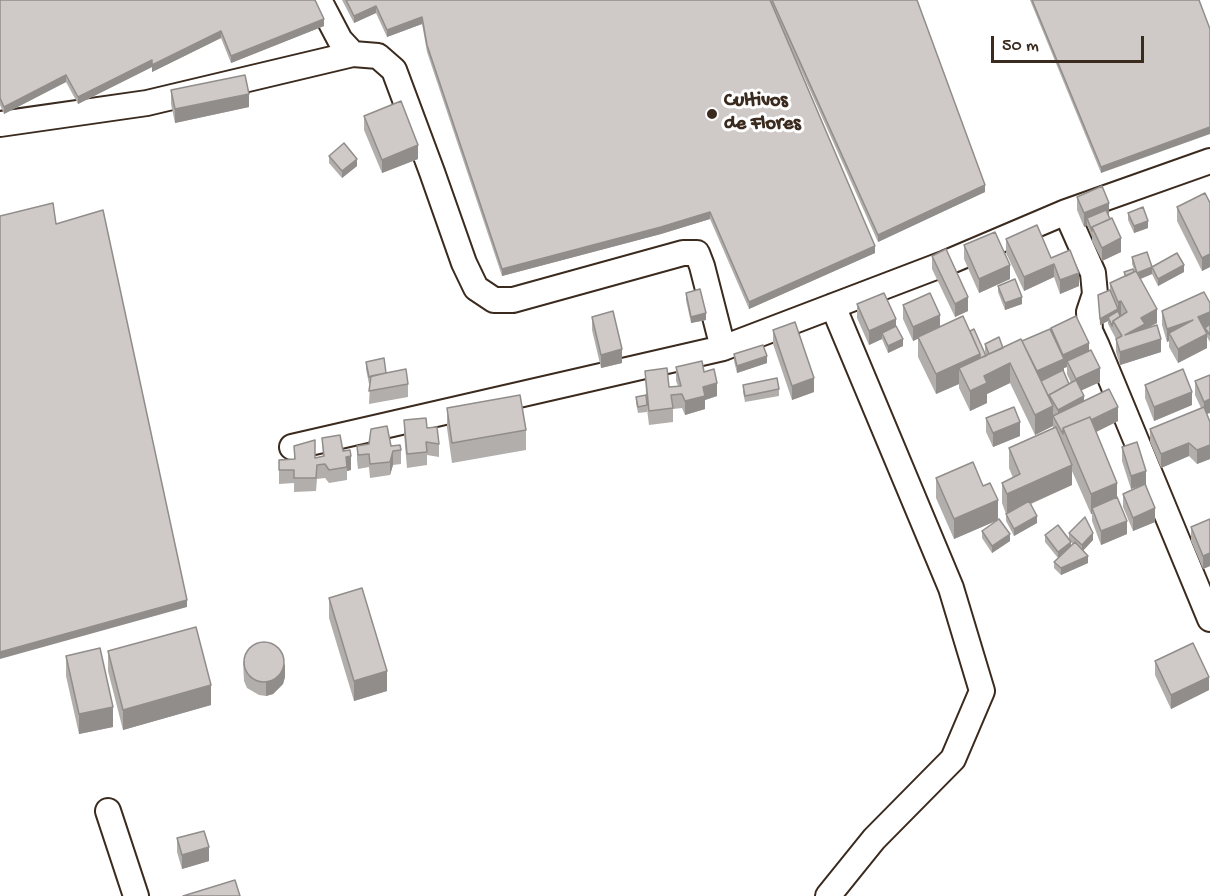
<!DOCTYPE html>
<html>
<head>
<meta charset="utf-8">
<style>
	body { margin:0 }
	#map { position:relative; width:1210px; height:896px; overflow:hidden; background:#fff; font-family:"Gochi Hand",sans-serif }
	canvas { display:block }
	.scale { position:absolute; left:991px; top:36px; width:153px; height:27px; box-sizing:border-box; border:3px solid #3b2a1e; border-top:0; padding-left:8px; font-size:18px; line-height:21px; white-space:nowrap; color:#3b2a1e; -webkit-text-stroke:4px #fff; paint-order:stroke }
</style>
</head>
<body>
<div id="map">
<canvas width="1210" height="896"></canvas>
<div class="scale">50 m</div>
</div>
<script>
const context = document.querySelector('canvas').getContext('2d');
context.lineJoin = 'round';
const toPath = rows => new Path2D(rows.map(r => 'M' + r).join(''));
function trace(path, color, width, dash) { context.strokeStyle = color; context.lineWidth = width; context.lineCap = dash ? 'butt' : 'round'; context.setLineDash(dash || []); context.stroke(path); }
function fill(path, color) { context.fillStyle = color; context.fill(path, 'evenodd'); }
function write(font, color, halo, rows, align = 'center') {
  context.font = font + ' "Gochi Hand",sans-serif'; context.lineWidth = 6; context.setLineDash([]); context.textBaseline = 'middle'; context.strokeStyle = halo; context.fillStyle = color; for (const [text, x, y, turn = 0] of rows) {
    context.save(); context.translate(x, y); context.rotate((+turn || 0) * Math.PI / 180); context.textAlign = isNaN(turn) ? turn : align; if (halo) context.strokeText(text, 0, 0); context.fillText(text, 0, 0); context.restore();
  }
}
const minor = toPath([
	[319,0,340,40,353,54],
	[0,124,147,103,353,54,378,56,394,70,432,172,464,263,476,288,494,300,513,300,683,253,697,253,702,266,723,348],
	[1066,212,1093,273,1095,294,1089,312,1090,331,1097,346,1210,619],
	[292,447,723,348,946,263,1066,212,1210,161],
	[108,811,136,896],
	[828,896,874,839,953,759,982,691,951,588,833,306]
]);
trace(minor, '#3b2a1e', 28);
trace(minor, '#fff', 24);
fill(toPath([
	[0,0,324,26,231,63,221,38,152,72,152,67,78,104,66,82,4,114,0,105],
	[342,0,917,0,985,192,878,242,796,59,875,253,749,309,710,219,661,234,502,276,427,52,422,24,387,37,376,13,354,23],
	[1030,0,1199,0,1101,173],
	[171,90,249,107,175,123,171,104],
	[364,116,418,159,382,173,364,130],
	[329,156,357,166,342,178,329,163],
	[1077,197,1109,217,1121,252,1102,261,1092,241,1092,237,1087,225,1084,227,1077,210],
	[1210,203,1210,267,1202,271,1177,221,1177,207],
	[1128,213,1148,228,1134,233,1128,220],
	[1006,239,1051,258,1079,286,1060,294,1054,277,1024,291,1006,253],
	[964,245,1010,279,979,293,964,259],
	[932,256,968,311,955,317,932,269],
	[1132,257,1152,267,1184,272,1158,286,1152,274,1141,279,1157,323,1147,328,1161,352,1120,365,1116,352,1116,339,1108,324,1108,321,1100,325,1098,295,1110,290,1110,283,1124,276,1124,272,1135,272,1132,264],
	[998,286,1022,304,1005,310,998,292],
	[686,293,706,320,691,323,686,300],
	[1210,303,1210,342,1207,337,1207,348,1178,363,1169,347,1169,341,1167,342,1162,325,1162,311],
	[857,304,896,326,903,346,888,353,882,339,869,345,857,318],
	[903,305,940,327,970,331,986,356,985,351,985,344,1003,348,1051,332,1051,328,1089,351,1100,382,1081,390,1084,401,1118,421,1096,432,1117,497,1127,534,1101,545,1092,521,1092,514,1091,514,1072,471,1072,485,1031,504,1037,523,1014,536,1006,521,1006,514,1002,503,1002,483,1013,478,1009,468,1009,448,1053,428,1053,426,1035,435,1010,383,987,394,987,403,970,411,959,388,959,384,936,394,918,357,918,338,913,341,903,319],
	[1067,367,1067,374,1071,383,1069,384,1064,372,1064,368],
	[592,317,622,363,601,368,592,330],
	[773,330,814,392,792,400,773,344],
	[734,354,767,363,737,373,734,361],
	[366,362,408,384,408,397,369,404,370,383,369,384,366,369],
	[676,367,704,372,717,396,705,400,705,409,685,415,682,408,673,409,673,422,649,425,647,409,647,412,638,413,636,403,636,397,646,395,645,371,669,387,678,386,676,381],
	[1210,375,1207,414,1210,422,1210,459,1197,464,1189,456,1161,468,1150,442,1150,429,1201,408,1195,395,1195,381],
	[743,385,779,389,779,396,745,402,743,392],
	[1145,385,1192,405,1154,421,1145,398],
	[447,408,526,430,526,450,452,463,447,428],
	[986,418,1020,436,993,447,986,432],
	[404,420,439,444,439,457,427,455,427,465,407,468,404,434],
	[322,438,343,451,351,470,347,471,347,480,329,483,325,478,317,479,316,491,294,492,294,483,279,484,279,460,294,459,294,446,315,458,323,456],
	[357,446,391,446,401,450,401,464,393,465,390,475,370,478,369,467,358,469,357,460],
	[1122,447,1146,484,1155,522,1133,531,1123,507,1123,494,1143,485,1131,489,1122,461],
	[936,478,998,520,954,539,936,498],
	[1210,519,1210,566,1203,569,1191,541,1191,527],
	[982,531,1010,541,992,553,982,538],
	[1069,533,1093,540,1083,550,1088,563,1061,575,1054,568,1054,562,1058,558,1045,542,1045,535,1071,546,1073,544,1069,540],
	[329,598,387,691,354,701,329,618],
	[108,651,211,705,123,730,108,671],
	[66,656,113,727,79,734,66,676],
	[243,661,285,677,283,684,273,694,266,696,259,695,247,688,244,681],
	[1155,661,1209,690,1171,709,1155,675],
	[177,838,209,861,182,869,177,852]
]), '#b2aeab');
fill(toPath([
	[376,6,376,13,354,23,354,16],
	[422,17,422,24,387,37,387,30],
	[324,19,324,26,231,63,231,56],
	[221,31,221,38,152,72,152,67,78,104,78,97,152,60],
	[66,75,66,82,4,114,4,107],
	[249,94,249,107,175,123,175,109],
	[1210,127,1210,134,1101,173,1101,167],
	[418,145,418,159,382,173,382,160],
	[357,159,357,166,342,178,342,171],
	[985,185,985,192,878,242,878,235],
	[1109,203,1109,217,1087,218,1087,225,1084,227,1084,213],
	[710,212,710,219,661,234,502,276,502,269],
	[1148,221,1148,228,1134,233,1134,226],
	[1121,238,1121,252,1102,261,1102,248],
	[875,246,875,253,749,309,749,302],
	[1210,254,1210,267,1202,271,1202,258],
	[1054,264,1054,277,1024,291,1024,277],
	[1010,265,1010,279,979,293,979,279],
	[1184,265,1184,272,1158,286,1158,279],
	[1152,267,1152,274,1137,280,1137,273],
	[1079,273,1079,286,1060,294,1060,280],
	[968,297,968,311,955,317,955,304],
	[1022,297,1022,304,1005,310,1005,303],
	[1121,301,1121,315,1108,317,1108,321,1100,325,1100,319,1118,309,1118,302],
	[1157,309,1157,323,1145,329,1125,335,1141,318],
	[1210,312,1210,326,1198,331,1198,317],
	[706,313,706,320,691,323,691,317],
	[940,315,940,329,913,341,913,327],
	[896,319,896,333,882,333,882,339,869,345,869,331],
	[1193,320,1169,333,1169,341,1167,342,1167,329],
	[1207,334,1207,348,1178,363,1178,349],
	[903,339,903,346,888,353,888,346],
	[1161,339,1161,352,1120,365,1120,352],
	[1089,343,1089,357,1067,361,1067,367,1064,368,1064,372,1040,381,1036,372,1063,359,1063,355],
	[622,349,622,363,601,368,601,355],
	[980,354,980,363,959,368,959,384,936,394,936,374],
	[767,356,767,363,737,373,737,366],
	[1010,363,1010,383,987,394,987,403,970,411,970,391,984,376],
	[1100,368,1100,382,1076,393,1076,379],
	[814,378,814,392,792,400,792,386],
	[717,383,717,396,705,400,705,409,685,415,685,401,703,387],
	[1192,392,1192,405,1154,421,1154,407],
	[1084,396,1084,410,1058,424,1058,410],
	[1210,399,1210,413,1204,415,1204,402],
	[1053,406,1053,426,1035,435,1035,415],
	[1118,407,1118,421,1070,445,1065,433],
	[1020,422,1020,436,993,447,993,433],
	[1189,443,1189,456,1161,468,1161,454],
	[1210,445,1210,459,1197,464,1197,450],
	[393,451,393,465,390,475,390,462],
	[351,456,351,470,347,471,346,457],
	[1072,465,1072,485,1007,514,1007,494],
	[1146,471,1146,484,1131,489,1131,476],
	[1117,483,1117,503,1092,508,1092,514,1091,514,1091,494],
	[998,500,998,520,954,539,954,519],
	[1155,508,1155,522,1133,531,1133,518],
	[1037,516,1037,523,1014,536,1014,529],
	[1127,521,1127,534,1101,545,1101,531],
	[1093,533,1093,540,1082,552,1082,545],
	[1010,534,1010,541,992,553,992,546],
	[1071,542,1071,549,1058,559,1058,552],
	[1210,553,1210,566,1203,569,1203,556],
	[1088,556,1088,563,1061,575,1061,568],
	[187,600,187,607,0,659,0,652],
	[285,664,285,677,283,684,273,694,266,696,266,682],
	[387,671,387,691,354,701,354,681],
	[1209,677,1209,690,1171,709,1171,695],
	[211,685,211,705,123,730,123,710],
	[113,707,113,727,79,734,79,714],
	[209,847,209,861,182,869,182,855]
]), '#918d8b');
const building = toPath([
	[0,0,315,0,324,19,231,56,221,31,152,65,152,60,78,97,66,75,4,107,0,98,0,0],
	[346,0,770,0,875,246,749,302,710,212,661,227,502,269,427,45,422,17,387,30,376,6,354,16,346,0],
	[772,0,917,0,985,185,878,235,772,0],
	[1032,0,1199,0,1210,29,1210,127,1101,167,1032,0],
	[245,75,249,94,175,109,171,90,245,75],
	[401,101,418,145,382,160,364,116,401,101],
	[344,143,357,159,342,171,329,156,344,143],
	[1102,186,1109,203,1084,213,1077,197,1102,186],
	[1205,193,1210,203,1210,254,1202,258,1177,207,1205,193],
	[53,203,56,224,103,210,187,600,0,652,0,216,53,203],
	[1143,207,1148,221,1134,226,1128,213,1143,207],
	[1106,210,1110,219,1092,227,1092,231,1087,218,1106,210],
	[1112,218,1121,238,1102,248,1092,227,1112,218],
	[1037,225,1051,258,1070,250,1079,273,1060,280,1054,264,1024,277,1006,239,1037,225],
	[995,232,1010,265,979,279,964,245,995,232],
	[946,249,968,297,955,304,932,256,946,249],
	[1147,252,1152,267,1137,273,1132,257,1147,252],
	[1177,253,1184,265,1158,279,1152,267,1177,253],
	[1133,269,1134,272,1126,276,1124,272,1133,269],
	[1136,271,1157,309,1141,318,1145,324,1125,335,1157,325,1161,339,1120,352,1116,339,1122,336,1113,321,1127,312,1121,301,1118,302,1110,283,1136,271],
	[1015,279,1022,297,1005,303,998,286,1015,279],
	[700,289,706,313,691,317,686,293,700,289],
	[1110,290,1118,309,1100,319,1098,295,1110,290],
	[1204,292,1210,303,1210,312,1198,317,1207,334,1178,349,1169,333,1193,320,1167,329,1162,311,1204,292],
	[884,293,896,319,869,331,857,304,884,293],
	[930,293,940,315,913,327,903,305,930,293],
	[613,311,622,349,601,355,592,317,613,311],
	[1118,311,1120,316,1113,321,1112,326,1108,317,1118,311],
	[963,316,980,354,936,374,918,337,963,316],
	[1076,316,1089,343,1063,355,1051,328,1076,316],
	[795,322,814,378,792,386,773,330,795,322],
	[1210,324,1210,335,1205,328,1210,324],
	[896,326,903,339,888,346,882,333,896,326],
	[974,329,986,356,980,358,980,354,970,331,974,329],
	[1050,329,1064,359,1037,371,1022,341,1050,329],
	[999,337,1003,348,989,354,985,344,999,337],
	[1021,339,1053,406,1035,415,1010,363,984,376,987,383,970,391,959,368,1021,339],
	[763,345,767,356,737,366,734,354,763,345],
	[1091,350,1100,368,1076,379,1067,361,1091,350],
	[384,358,386,373,369,377,366,362,384,358],
	[702,361,704,372,714,369,717,383,703,387,705,396,685,401,682,394,671,395,673,408,649,411,645,371,667,368,669,387,681,386,676,367,702,361],
	[406,369,408,384,369,391,371,376,406,369],
	[1183,369,1192,392,1154,407,1145,385,1183,369],
	[1063,370,1069,384,1049,395,1049,397,1041,381,1063,370],
	[1210,375,1210,399,1204,402,1195,381,1210,375],
	[777,378,779,389,745,396,743,385,777,378],
	[1076,380,1084,396,1058,410,1049,395,1076,380],
	[1109,389,1118,407,1091,420,1090,417,1063,428,1063,434,1053,416,1109,389],
	[520,395,526,430,452,443,447,408,520,395],
	[646,395,647,405,638,407,636,397,646,395],
	[1014,407,1020,422,993,433,986,418,1014,407],
	[1204,407,1210,422,1210,445,1197,450,1189,443,1161,454,1150,429,1204,407],
	[1090,417,1117,483,1091,494,1063,428,1090,417],
	[426,418,427,428,437,427,439,444,426,442,427,452,407,454,404,420,426,418],
	[387,426,391,446,400,445,401,450,393,451,390,462,370,464,369,454,358,455,357,446,369,444,371,429,387,426],
	[1056,427,1072,465,1007,494,1002,483,1020,474,1009,448,1056,427],
	[340,435,343,451,350,450,351,456,346,457,347,467,329,470,325,464,317,465,316,478,294,478,294,470,279,470,279,460,295,459,294,446,315,440,315,458,324,456,322,438,340,435],
	[1137,442,1146,471,1131,476,1122,447,1137,442],
	[973,462,983,486,990,483,998,500,954,519,936,478,973,462],
	[1145,484,1155,508,1133,518,1123,494,1145,484],
	[1117,497,1127,521,1101,531,1092,508,1117,497],
	[1029,501,1037,516,1014,529,1006,514,1029,501],
	[1085,517,1093,533,1082,545,1069,533,1085,517],
	[999,519,1010,534,992,546,982,531,999,519],
	[1210,519,1210,553,1203,556,1191,527,1210,519],
	[1058,525,1071,542,1058,552,1045,535,1058,525],
	[1075,542,1088,556,1061,568,1054,562,1075,542],
	[362,588,387,671,354,681,329,598,362,588],
	[196,627,211,685,123,710,108,651,196,627],
	'244 662a20 20 0 1 1 40 0a20 20 0 1 1-40 0Z',
	[1193,643,1209,677,1171,695,1155,661,1193,643],
	[100,648,113,707,79,714,66,656,100,648],
	[204,831,209,847,182,855,177,838,204,831],
	[235,880,240,896,183,896,235,880]
]);
fill(building, '#cfcac7');
trace(building, '#918d8b', 1.5);
for (const [x, y, r, color] of [
	[712,114,6,"#3b2a1e"]
]) { const dot = new Path2D(); dot.arc(x, y, r, 0, 2 * Math.PI); context.fillStyle = color; context.fill(dot); trace(dot, '#fff', 2); }
write('bold 20px', '#3b2a1e', '#fff', [
	["Cultivos",724,102],
	["de Flores",724,125]
], 'left');
</script>
</body>
</html>
